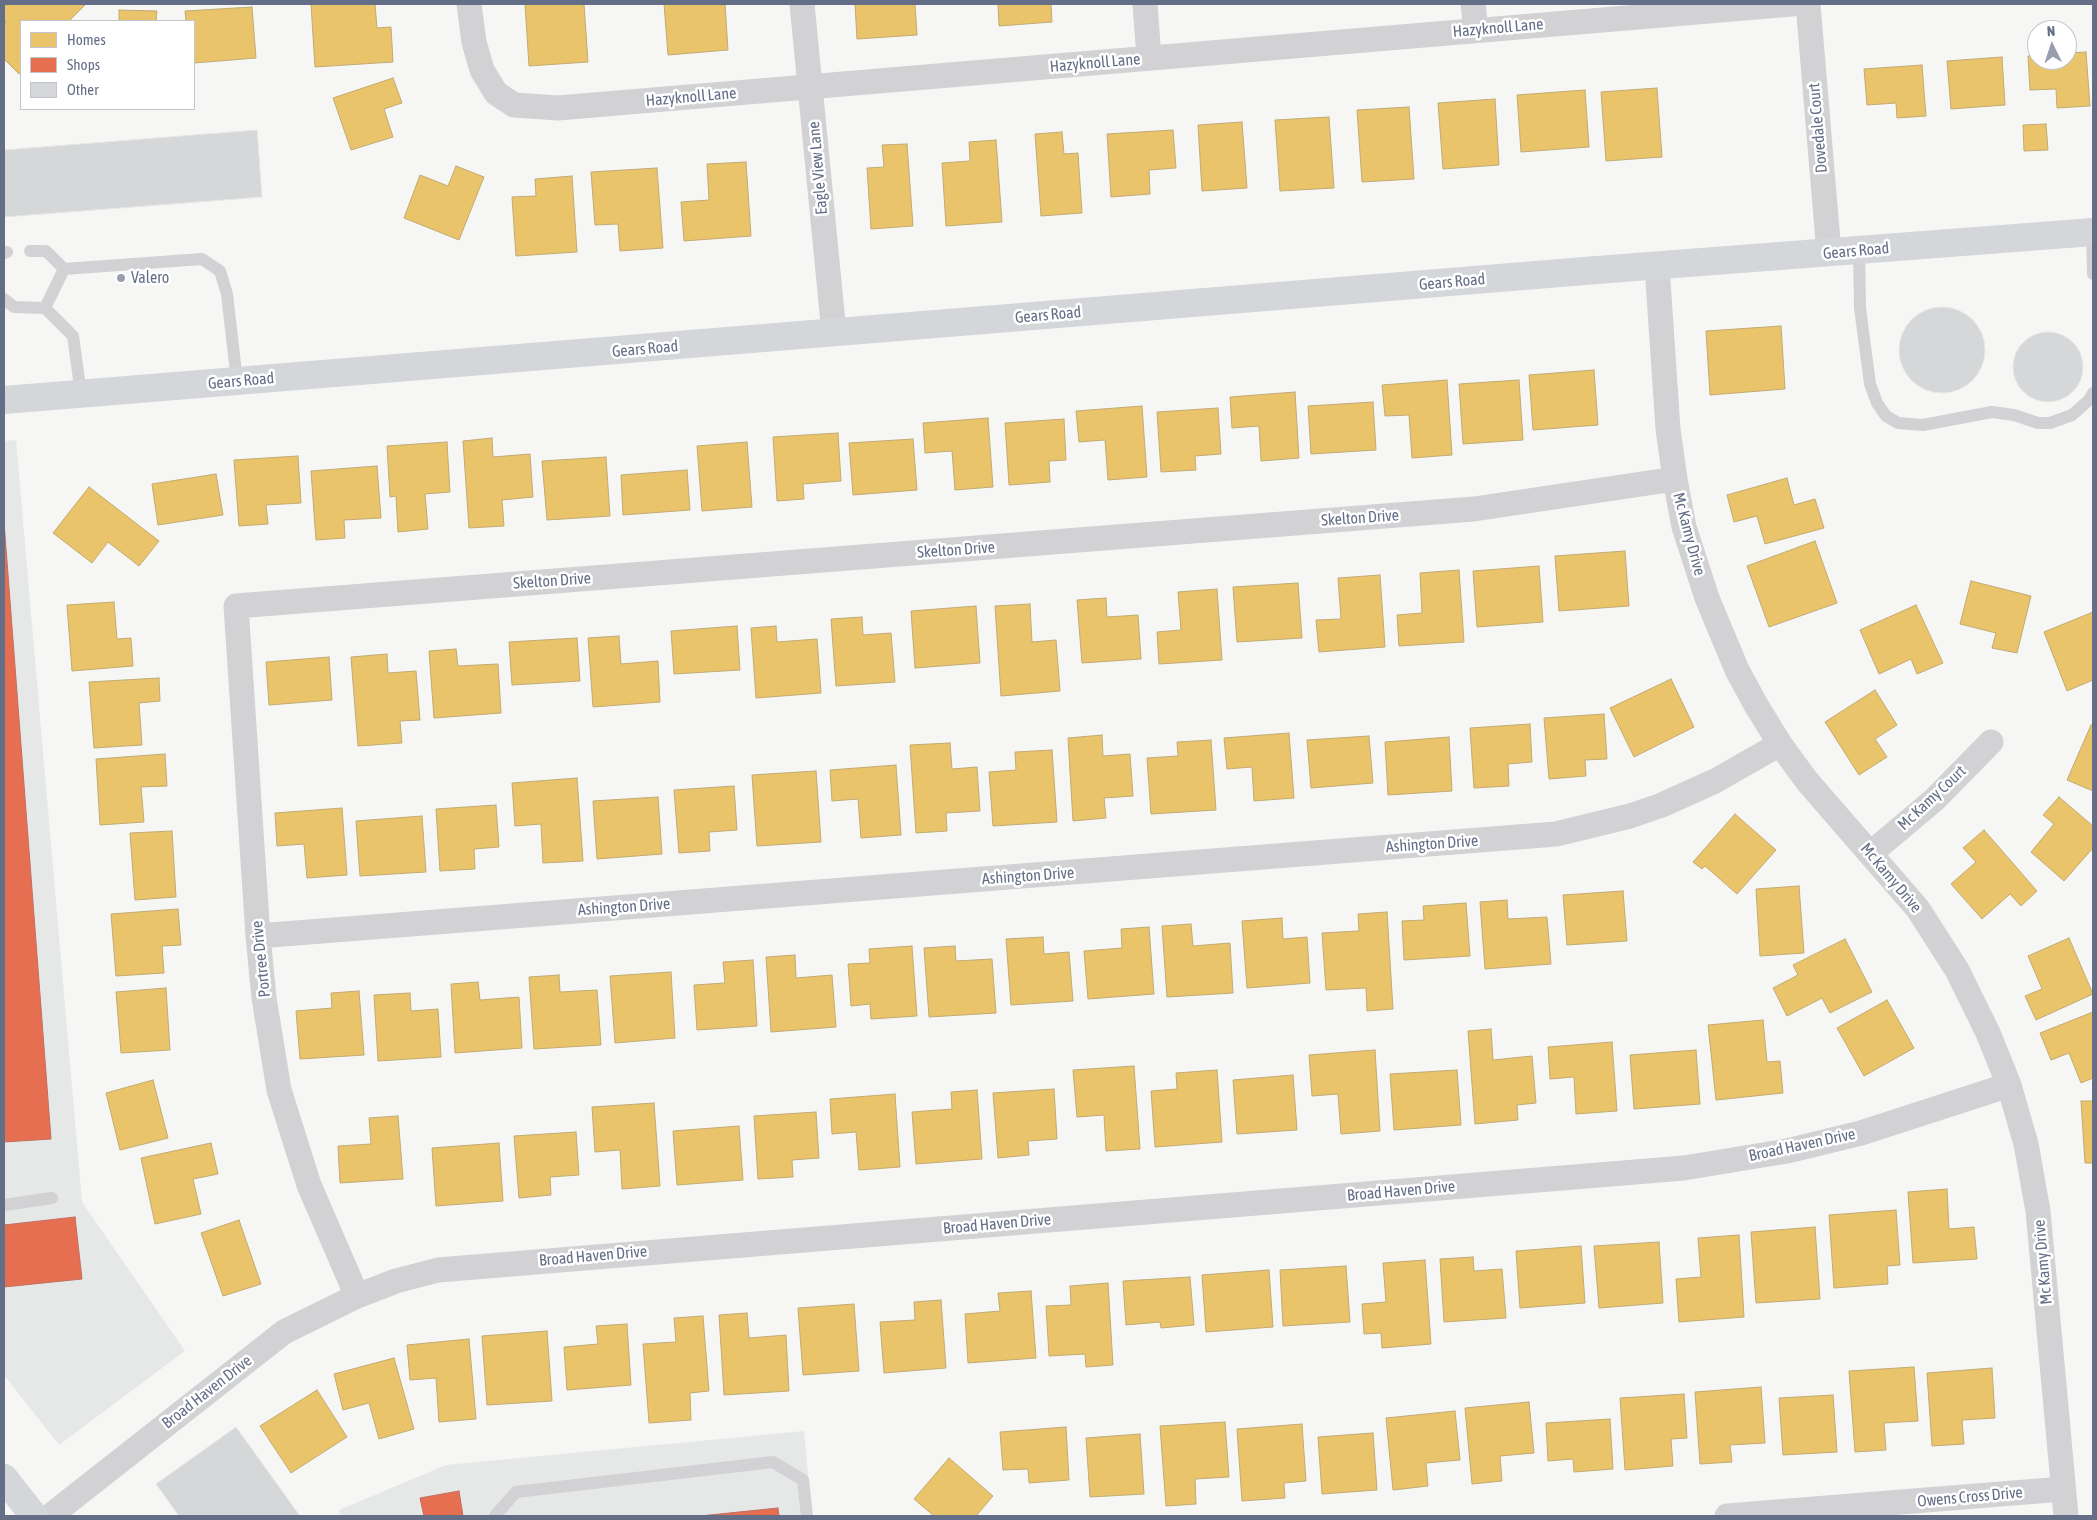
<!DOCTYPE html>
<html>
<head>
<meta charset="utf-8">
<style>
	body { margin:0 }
	#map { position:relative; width:2097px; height:1520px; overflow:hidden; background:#f6f7f5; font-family:"Asap Condensed",sans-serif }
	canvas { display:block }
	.frame { position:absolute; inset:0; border:5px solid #656e87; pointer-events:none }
	.legend { position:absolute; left:20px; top:20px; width:175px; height:90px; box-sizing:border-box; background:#fff; border:1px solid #c1c5cf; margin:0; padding:6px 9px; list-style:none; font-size:15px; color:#656e87 }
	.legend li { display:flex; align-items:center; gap:10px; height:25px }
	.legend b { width:25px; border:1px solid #c1c5cf }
	.north { position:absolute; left:2027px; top:20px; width:50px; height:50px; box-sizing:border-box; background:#fff; border:1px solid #c1c5cf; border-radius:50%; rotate:356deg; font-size:14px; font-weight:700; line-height:20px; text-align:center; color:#656e87 }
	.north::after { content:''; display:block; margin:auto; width:18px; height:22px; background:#989eae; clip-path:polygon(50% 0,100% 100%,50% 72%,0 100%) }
</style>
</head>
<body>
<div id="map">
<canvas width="2097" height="1520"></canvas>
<div class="frame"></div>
<ul class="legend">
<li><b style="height:14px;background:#e9c46a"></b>Homes</li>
<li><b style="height:14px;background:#e76f51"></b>Shops</li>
<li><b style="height:14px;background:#d6d7d8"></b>Other</li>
</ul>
<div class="north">N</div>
</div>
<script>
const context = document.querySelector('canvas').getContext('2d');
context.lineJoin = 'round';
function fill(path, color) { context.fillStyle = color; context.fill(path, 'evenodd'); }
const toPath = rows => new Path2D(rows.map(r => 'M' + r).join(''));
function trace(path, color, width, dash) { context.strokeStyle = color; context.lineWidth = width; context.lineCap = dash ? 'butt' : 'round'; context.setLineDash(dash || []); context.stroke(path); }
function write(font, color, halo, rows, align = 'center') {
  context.font = font + ' "Asap Condensed",sans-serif'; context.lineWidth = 5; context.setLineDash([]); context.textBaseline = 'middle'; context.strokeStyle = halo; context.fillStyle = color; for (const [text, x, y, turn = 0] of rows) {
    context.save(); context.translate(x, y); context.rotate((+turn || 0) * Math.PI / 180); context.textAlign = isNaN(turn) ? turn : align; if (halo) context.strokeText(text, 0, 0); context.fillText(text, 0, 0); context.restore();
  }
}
fill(toPath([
	[16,440,82,1202,185,1351,59,1445,4,1375,4,441],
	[804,1431,812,1516,340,1516,339,1510,446,1465]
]), '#e6e7e7');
const homes = toPath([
	[4,4,86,4,69,21,21,21,21,72,19,74,4,59,4,24,6,22,4,19,4,4],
	[311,4,375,4,377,28,391,27,393,62,315,67,311,4],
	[525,4,584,4,588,62,529,66,525,4],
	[664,4,725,4,728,50,668,55,664,4],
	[855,4,915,4,917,35,857,39,855,4],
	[998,4,1051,4,1052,22,999,26,998,4],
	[252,7,256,58,194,63,194,21,186,21,185,11,252,7],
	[119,10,157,11,156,21,119,21,119,10],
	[2086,52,2090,106,2057,108,2056,89,2030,90,2028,56,2037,55,2037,60,2067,60,2067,53,2086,52],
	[2002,57,2005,105,1951,109,1947,61,2002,57],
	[1922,65,1926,116,1897,118,1896,103,1867,105,1864,69,1922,65],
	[393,78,402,103,384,109,393,137,351,150,333,98,393,78],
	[1657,88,1662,157,1606,161,1601,92,1657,88],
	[1585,90,1589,147,1521,152,1517,95,1585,90],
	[1495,99,1499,165,1443,169,1438,103,1495,99],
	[1409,107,1414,179,1362,182,1357,110,1409,107],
	[1329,117,1334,188,1280,191,1275,120,1329,117],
	[1242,122,1247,188,1202,191,1198,125,1242,122],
	[2046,124,2048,150,2024,151,2023,125,2046,124],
	[1173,130,1176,168,1149,170,1150,194,1111,197,1107,134,1173,130],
	[1062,132,1064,154,1078,153,1082,213,1041,216,1035,134,1062,132],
	[996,140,1002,222,946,226,942,163,970,161,969,142,996,140],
	[907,144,913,226,871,229,867,168,884,167,882,145,907,144],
	[746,162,751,236,684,241,681,202,709,200,707,164,746,162],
	[456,166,484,177,459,240,404,218,420,175,448,186,456,166],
	[657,168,663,248,620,251,618,224,595,225,591,172,657,168],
	[572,176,577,252,516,256,512,197,536,196,535,179,572,176],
	[1781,326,1785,389,1710,395,1706,331,1781,326],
	[1594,370,1598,425,1533,430,1529,375,1594,370],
	[1447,380,1452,455,1412,458,1409,415,1385,416,1382,385,1447,380],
	[1519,380,1523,440,1463,444,1459,384,1519,380],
	[1295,392,1299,458,1261,461,1259,426,1232,428,1230,397,1295,392],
	[1373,402,1376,450,1311,454,1308,406,1373,402],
	[1142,406,1147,477,1108,480,1105,440,1079,442,1076,411,1142,406],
	[1218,408,1221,454,1195,456,1196,470,1161,472,1157,412,1218,408],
	[988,418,993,487,955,490,952,451,925,453,923,423,988,418],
	[1064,419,1066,460,1049,461,1050,482,1009,485,1005,423,1064,419],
	[838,433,841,481,803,484,804,499,777,501,773,437,838,433],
	[492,438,493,457,530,454,533,497,502,500,504,526,469,528,463,441,492,438],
	[913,439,917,490,853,495,849,443,913,439],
	[447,442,450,492,425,494,428,529,398,532,396,496,390,497,387,446,447,442],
	[747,442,752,507,702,511,697,446,747,442],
	[298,456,301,503,266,505,268,524,239,526,234,460,298,456],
	[606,457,610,516,547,520,542,461,606,457],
	[377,466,381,518,344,520,345,538,316,540,311,471,377,466],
	[687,470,690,510,623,515,621,475,687,470],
	[216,474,223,515,158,525,152,484,216,474],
	[1787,478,1794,505,1815,499,1824,528,1765,544,1757,516,1734,522,1727,495,1787,478],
	[89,487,159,541,139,566,108,542,92,563,53,533,89,487],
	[1815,541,1837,603,1769,627,1747,566,1815,541],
	[1625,551,1629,606,1559,611,1555,556,1625,551],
	[1539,566,1543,622,1477,627,1473,571,1539,566],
	[1459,570,1464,642,1399,646,1397,615,1422,613,1420,573,1459,570],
	[1380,575,1385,647,1319,652,1316,620,1341,619,1338,578,1380,575],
	[1971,581,2031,596,2017,653,1992,648,1996,633,1960,624,1971,581],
	[1298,583,1302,638,1237,642,1233,587,1298,583],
	[1217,589,1222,660,1159,664,1157,632,1181,630,1178,592,1217,589],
	[1106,598,1107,617,1138,615,1141,659,1082,663,1077,600,1106,598],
	[114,602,117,639,131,638,133,666,72,671,67,605,114,602],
	[1030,604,1032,642,1056,640,1060,691,1001,696,995,606,1030,604],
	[1916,605,1943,663,1917,674,1911,659,1879,674,1860,630,1916,605],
	[976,606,980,663,915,668,911,611,976,606],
	[2093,612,2093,680,2067,691,2044,632,2093,612],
	[862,617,863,635,891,633,895,682,836,686,831,619,862,617],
	[737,626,740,670,674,674,671,631,737,626],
	[776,626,777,642,817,639,821,693,756,698,751,628,776,626],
	[619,636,621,664,658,661,660,702,593,707,588,638,619,636],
	[577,638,580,681,512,685,509,642,577,638],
	[456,649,458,666,498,664,501,713,434,718,429,651,456,649],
	[387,654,388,673,416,671,420,720,400,721,402,743,358,746,351,657,387,654],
	[329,657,332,700,269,705,266,662,329,657],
	[159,678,160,701,139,703,142,745,94,748,89,682,159,678],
	[1671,679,1694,727,1634,757,1610,708,1671,679],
	[1875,690,1897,725,1875,739,1887,757,1859,775,1825,722,1875,690],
	[1604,714,1607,759,1585,760,1586,776,1549,779,1544,718,1604,714],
	[1530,724,1532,762,1508,764,1509,786,1474,788,1470,728,1530,724],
	[2091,725,2093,726,2093,791,2067,780,2091,725],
	[1289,733,1294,798,1254,801,1252,767,1227,769,1224,738,1289,733],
	[1102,735,1103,756,1130,754,1133,796,1104,798,1106,818,1073,821,1068,738,1102,735],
	[1369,736,1373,783,1311,788,1307,740,1369,736],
	[1449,737,1452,791,1388,795,1385,742,1449,737],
	[1211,740,1216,810,1151,814,1147,758,1178,756,1177,742,1211,740],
	[950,743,952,769,977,767,980,811,946,813,947,831,916,833,910,745,950,743],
	[1052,750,1057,822,993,826,989,772,1016,770,1015,752,1052,750],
	[165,754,167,786,141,787,144,822,100,825,96,759,165,754],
	[896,765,901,835,861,838,858,799,832,801,830,770,896,765],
	[816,771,821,842,757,846,752,775,816,771],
	[577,778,583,861,543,863,541,824,515,826,512,783,577,778],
	[734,786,737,830,709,832,710,851,679,853,674,790,734,786],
	[658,797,662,854,597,859,593,801,658,797],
	[2059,797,2093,826,2093,848,2064,881,2031,852,2054,824,2043,815,2059,797],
	[496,805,499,847,474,849,475,869,440,871,436,809,496,805],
	[342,808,347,875,307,878,304,844,277,846,275,813,342,808],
	[1735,814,1776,850,1737,894,1705,866,1702,869,1693,862,1735,814],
	[422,816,426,872,360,876,356,821,422,816],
	[1984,830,2037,891,2021,906,2010,894,1982,919,1951,884,1976,862,1963,848,1984,830],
	[172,831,176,897,135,900,130,833,172,831],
	[1799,886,1804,953,1760,956,1756,889,1799,886],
	[1623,891,1627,941,1567,945,1563,895,1623,891],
	[1507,900,1508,919,1547,917,1551,964,1485,969,1480,902,1507,900],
	[1466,903,1470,956,1404,960,1402,921,1424,920,1423,906,1466,903],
	[178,909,181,945,162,946,164,973,116,976,111,914,178,909],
	[1387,912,1393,1009,1367,1011,1366,988,1326,990,1322,933,1359,931,1358,914,1387,912],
	[1282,918,1283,939,1307,937,1310,983,1247,988,1242,921,1282,918],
	[1191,924,1193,946,1230,943,1233,993,1167,997,1162,926,1191,924],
	[1149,927,1154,994,1088,999,1084,951,1122,948,1121,929,1149,927],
	[1043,937,1044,954,1069,952,1073,1001,1011,1005,1006,939,1043,937],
	[2069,938,2093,994,2036,1020,2025,996,2042,989,2028,956,2069,938],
	[1845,939,1872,992,1830,1013,1822,998,1787,1016,1773,988,1798,975,1793,965,1845,939],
	[912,946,917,1016,871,1019,870,1004,851,1006,848,964,870,963,869,949,912,946],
	[955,946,956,961,992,959,996,1013,929,1017,924,948,955,946],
	[795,955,796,978,832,975,836,1027,771,1032,766,957,795,955],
	[753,960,757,1026,697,1030,694,985,725,983,723,962,753,960],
	[671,972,675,1038,615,1043,610,976,671,972],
	[559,975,560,992,597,990,601,1045,534,1049,529,977,559,975],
	[478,982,480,1000,519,997,522,1048,455,1053,451,984,478,982],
	[166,988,170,1050,121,1053,116,992,166,988],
	[359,991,364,1055,300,1059,296,1011,332,1008,331,993,359,991],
	[410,993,411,1011,438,1009,441,1057,378,1061,374,995,410,993],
	[1887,1000,1914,1048,1864,1076,1837,1028,1887,1000],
	[2093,1012,2093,1078,2081,1083,2069,1053,2051,1060,2040,1033,2093,1012],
	[1763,1020,1767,1062,1780,1061,1783,1093,1716,1100,1708,1025,1763,1020],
	[1491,1029,1493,1060,1532,1056,1536,1103,1517,1105,1518,1120,1475,1124,1468,1031,1491,1029],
	[1612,1042,1617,1111,1576,1114,1574,1077,1550,1079,1548,1047,1612,1042],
	[1375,1050,1380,1131,1341,1134,1338,1094,1312,1096,1309,1055,1375,1050],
	[1696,1050,1700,1104,1634,1109,1630,1055,1696,1050],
	[1134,1066,1140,1149,1106,1151,1104,1115,1077,1117,1073,1070,1134,1066],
	[1217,1070,1222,1142,1155,1147,1151,1091,1177,1089,1176,1073,1217,1070],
	[1457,1070,1461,1125,1394,1130,1390,1074,1457,1070],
	[1293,1075,1297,1130,1237,1134,1233,1080,1293,1075],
	[153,1080,168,1138,120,1150,106,1093,153,1080],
	[1054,1089,1057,1139,1028,1141,1029,1155,998,1158,993,1093,1054,1089],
	[977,1090,982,1159,916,1164,912,1112,952,1109,951,1092,977,1090],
	[895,1094,900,1167,859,1170,856,1132,832,1134,830,1099,895,1094],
	[2081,1101,2093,1101,2093,1163,2085,1163,2081,1101],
	[654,1103,660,1186,622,1189,620,1150,595,1152,592,1107,654,1103],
	[816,1112,819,1158,792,1160,793,1177,758,1179,754,1116,816,1112],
	[398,1116,403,1179,340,1183,338,1146,371,1144,369,1118,398,1116],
	[739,1126,743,1180,677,1185,673,1131,739,1126],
	[576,1132,579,1175,550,1177,551,1195,519,1198,514,1136,576,1132],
	[211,1143,218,1174,193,1179,201,1214,155,1224,141,1158,211,1143],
	[499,1143,503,1201,436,1206,432,1148,499,1143],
	[1947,1189,1949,1229,1974,1227,1977,1259,1913,1263,1908,1192,1947,1189],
	[1896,1210,1900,1265,1887,1266,1888,1284,1834,1288,1829,1215,1896,1210],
	[239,1220,261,1284,223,1296,201,1233,239,1220],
	[1815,1227,1820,1299,1756,1303,1751,1232,1815,1227],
	[1739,1235,1744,1317,1679,1322,1676,1279,1701,1277,1698,1238,1739,1235],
	[1659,1242,1663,1303,1599,1308,1594,1246,1659,1242],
	[1581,1246,1585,1303,1520,1308,1516,1251,1581,1246],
	[1473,1257,1474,1271,1502,1269,1506,1318,1444,1322,1440,1259,1473,1257],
	[1425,1260,1431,1344,1382,1348,1381,1333,1364,1334,1362,1304,1386,1302,1383,1263,1425,1260],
	[1346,1266,1350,1322,1283,1326,1280,1270,1346,1266],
	[1269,1270,1273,1327,1206,1332,1202,1275,1269,1270],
	[1190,1277,1194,1325,1161,1328,1160,1322,1126,1325,1123,1281,1190,1277],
	[1108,1283,1113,1365,1086,1367,1085,1354,1049,1356,1046,1306,1071,1305,1070,1286,1108,1283],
	[1031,1291,1036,1358,968,1363,965,1314,1000,1311,998,1293,1031,1291],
	[941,1300,946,1368,884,1373,880,1322,915,1320,914,1302,941,1300],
	[854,1304,859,1371,803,1375,798,1308,854,1304],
	[747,1313,749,1338,786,1335,789,1391,724,1395,719,1315,747,1313],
	[703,1316,709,1391,690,1393,691,1420,649,1423,643,1344,676,1342,674,1318,703,1316],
	[627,1324,631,1385,567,1390,564,1347,598,1344,596,1326,627,1324],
	[547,1331,552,1401,487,1405,482,1336,547,1331],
	[469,1339,476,1419,439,1422,436,1378,410,1380,407,1345,469,1339],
	[394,1358,414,1429,379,1439,369,1403,343,1410,334,1374,394,1358],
	[1914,1367,1918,1421,1884,1423,1886,1450,1855,1452,1849,1371,1914,1367],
	[1992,1368,1995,1418,1962,1420,1964,1444,1932,1446,1927,1373,1992,1368],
	[1761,1387,1765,1443,1730,1445,1732,1462,1700,1464,1695,1392,1761,1387],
	[317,1390,347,1437,291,1473,260,1426,317,1390],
	[1684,1394,1687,1438,1671,1439,1673,1466,1625,1470,1620,1398,1684,1394],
	[1833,1395,1837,1452,1783,1455,1779,1398,1833,1395],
	[1529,1402,1534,1453,1500,1456,1502,1481,1472,1484,1465,1408,1529,1402],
	[1455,1411,1460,1460,1426,1463,1428,1486,1393,1490,1386,1418,1455,1411],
	[1610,1419,1613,1469,1574,1472,1573,1459,1548,1461,1546,1423,1610,1419],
	[1225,1422,1229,1477,1195,1479,1196,1504,1166,1506,1160,1426,1225,1422],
	[1302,1424,1306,1481,1284,1483,1285,1498,1242,1501,1237,1429,1302,1424],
	[1066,1427,1069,1480,1029,1483,1028,1469,1003,1470,1000,1432,1066,1427],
	[1373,1433,1377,1490,1322,1494,1318,1437,1373,1433],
	[1140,1434,1144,1494,1090,1497,1086,1438,1140,1434],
	[949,1458,993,1496,976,1516,934,1516,914,1499,949,1458]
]);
fill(homes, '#e9c46a');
trace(homes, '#c1aa73', 1);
const shops = toPath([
	[4,522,51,1139,4,1142,4,522],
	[75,1217,82,1279,4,1287,4,1225,75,1217],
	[459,1491,463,1516,424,1516,420,1498,459,1491],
	[778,1508,779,1516,700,1516,778,1508]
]);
fill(shops, '#e76f51');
trace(shops, '#c06f61', 1);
const building = toPath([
	[257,130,262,197,4,217,4,150,257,130],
	'1899 350a43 43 0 1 1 86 0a43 43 0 1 1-86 0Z',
	'2013 367a35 35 0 1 1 70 0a35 35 0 1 1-70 0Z',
	[236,1427,300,1516,179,1516,156,1484,236,1427]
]);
fill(building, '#d6d7d8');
trace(building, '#e6e6e5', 1);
trace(toPath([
	[2092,232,2093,274],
	[1859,250,1860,308,1870,384,1877,403,1886,416,1898,423,1923,425,1992,412,2014,415,2038,423,2050,423,2072,415,2089,400,2093,393],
	[4,253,7,252],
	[64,269,202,259,220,271,227,294,237,381],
	[4,299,14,307,45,308,64,269,46,251,30,251],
	[45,308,73,336,81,394],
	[4,1205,52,1198],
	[495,1516,516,1492,773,1462,803,1480,807,1516]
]), '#d2d2d4', 12);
trace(toPath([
	[469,4,474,42,482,70,496,93,514,105,558,108,1792,4],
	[802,4,834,333],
	[1145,4,1149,58],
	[1473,4,1476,30],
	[1808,4,1829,253],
	[1657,266,1668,429,1675,479,1684,527,1707,598,1737,670,1756,705,1780,744,1807,781,1918,909,1957,970,1988,1033,2009,1085,2026,1144,2038,1211,2066,1516],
	[1871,853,1934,800,1991,742],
	[258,936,1556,834,1630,816,1662,805,1715,781,1780,744],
	[357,1296,309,1185,279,1090,264,998,258,936,236,606,1474,509,1675,479],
	[50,1516,284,1332,357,1296,396,1281,438,1270,1684,1168,1787,1151,1861,1133,2009,1085],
	[1727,1516,2063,1489]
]), '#d2d2d4', 25);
trace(toPath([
	[4,400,1597,270,2093,232]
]), '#d4d6da', 28);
trace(toPath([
	[4,1478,34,1516]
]), '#d4d6da', 28);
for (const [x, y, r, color] of [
	[121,278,5,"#989eae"]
]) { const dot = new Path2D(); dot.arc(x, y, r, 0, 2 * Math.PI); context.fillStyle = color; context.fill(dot); trace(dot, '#fff', 2); }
write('16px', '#656e87', '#fff', [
	["Hazyknoll Lane",1498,28,-5],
	["Hazyknoll Lane",1095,63,-5],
	["Hazyknoll Lane",691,97,-5],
	["Dovedale Court",1818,128,-95],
	["Eagle View Lane",818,168,-95],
	["Gears Road",1856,251,-5],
	["Gears Road",1452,282,-5],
	["Gears Road",1048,315,-5],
	["Gears Road",645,349,-5],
	["Gears Road",241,381,-5],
	["Skelton Drive",1360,518,-4],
	["Mc Kamy Drive",1689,534,75],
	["Skelton Drive",956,550,-4],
	["Skelton Drive",552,581,-4],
	["Mc Kamy Court",1932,798,-43],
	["Ashington Drive",1432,844,-4],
	["Ashington Drive",1028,876,-4],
	["Mc Kamy Drive",1891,878,50],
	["Ashington Drive",624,907,-4],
	["Portree Drive",261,959,-96],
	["Broad Haven Drive",1802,1145,-12],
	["Broad Haven Drive",1401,1191,-5],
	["Broad Haven Drive",997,1224,-5],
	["Broad Haven Drive",593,1256,-5],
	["Mc Kamy Drive",2043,1262,-95],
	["Broad Haven Drive",207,1392,-38],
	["Owens Cross Drive",1970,1497,-5]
]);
write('16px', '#656e87', '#fff', [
	["Valero",131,278]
], 'left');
</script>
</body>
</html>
